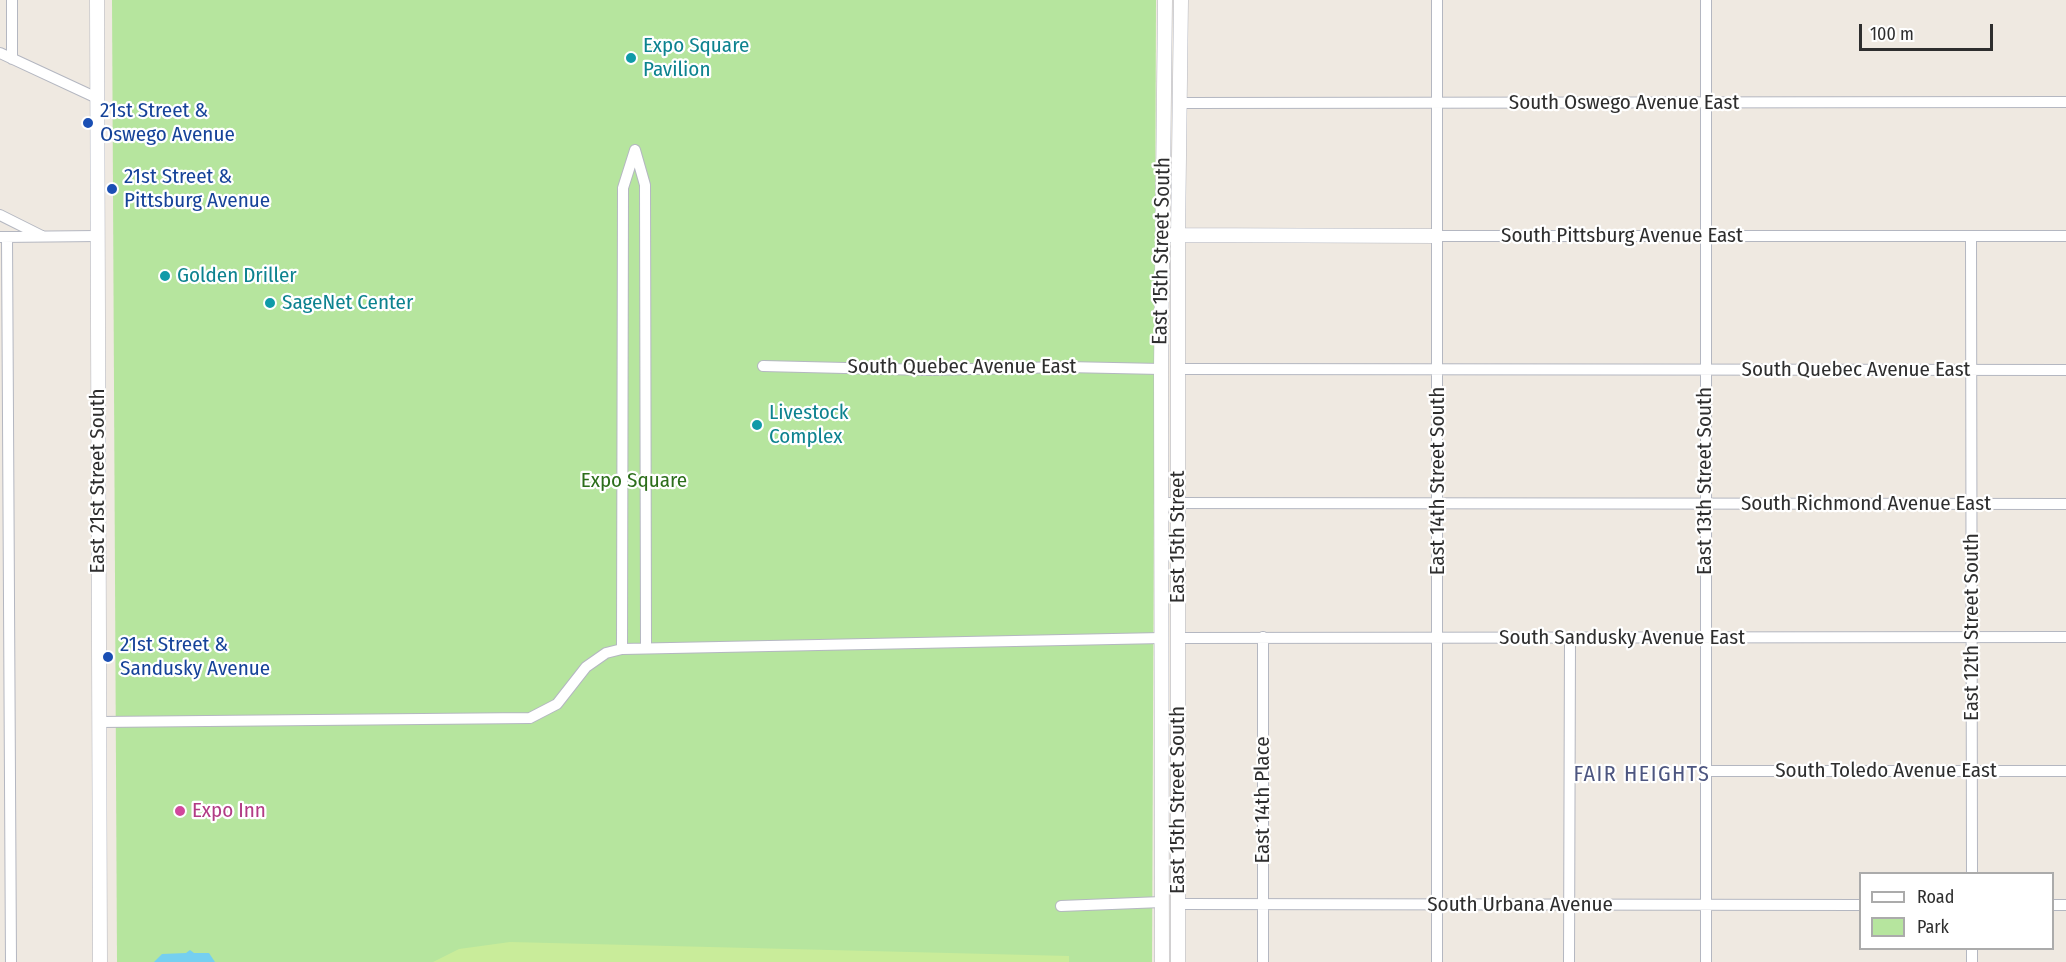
<!DOCTYPE html>
<html>
<head>
<meta charset="utf-8">
<style>
	body { margin:0 }
	#map { position:relative; width:2066px; height:962px; overflow:hidden; background:#efe9e1; font-family:"Fira Sans Condensed",sans-serif }
	canvas { display:block }
	.legend { position:absolute; left:1859px; top:872px; width:195px; height:78px; box-sizing:border-box; background:#fff; border:2px solid #ababab; margin:0; padding:8px 10px; list-style:none; font-size:18px; color:#2e2e2e }
	.legend li { display:flex; align-items:center; gap:12px; height:30px }
	.legend b { width:30px; border:2px solid #ababab }
	.scale { position:absolute; left:1859px; top:24px; width:134px; height:27px; box-sizing:border-box; border:3px solid #2e2e2e; border-top:0; padding-left:8px; font-size:18px; line-height:21px; white-space:nowrap; color:#2e2e2e; -webkit-text-stroke:4px #fff; paint-order:stroke }
</style>
</head>
<body>
<div id="map">
<canvas width="2066" height="962"></canvas>
<ul class="legend">
<li><b style="height:8px;background:#fff"></b>Road</li>
<li><b style="height:16px;background:#b6e59e"></b>Park</li>
</ul>
<div class="scale">100 m</div>
</div>
<script>
const context = document.querySelector('canvas').getContext('2d');
context.lineJoin = 'round';
function fill(path, color) { context.fillStyle = color; context.fill(path, 'evenodd'); }
const toPath = rows => new Path2D(rows.map(r => 'M' + r).join(''));
function trace(path, color, width, dash) { context.strokeStyle = color; context.lineWidth = width; context.lineCap = dash ? 'butt' : 'round'; context.setLineDash(dash || []); context.stroke(path); }
function write(font, color, halo, rows, align = 'center') {
  context.font = font + ' "Fira Sans Condensed",sans-serif'; context.lineWidth = 4.5; context.setLineDash([]); context.textBaseline = 'middle'; context.strokeStyle = halo; context.fillStyle = color; for (const [text, x, y, turn = 0] of rows) {
    context.save(); context.translate(x, y); context.rotate((+turn || 0) * Math.PI / 180); context.textAlign = isNaN(turn) ? turn : align; if (halo) context.strokeText(text, 0, 0); context.fillText(text, 0, 0); context.restore();
  }
}
fill(toPath([
	[112,0,1156,0,1152,962,117,962]
]), '#b6e59e');
fill(toPath([
	[510,942,1069,956,1069,962,433,962,459,949]
]), '#c9ec9a');
fill(toPath([
	[190,950,194,953,209,953,215,962,154,962,162,954,186,953]
]), '#75cff0');
const street = toPath([
	[12,0,12,59],
	[1437,0,1437,962],
	[0,53,97,98],
	[1181,103,2066,102],
	[635,150,645,185,646,648],
	[0,215,42,236],
	[1437,236,2066,236],
	[1971,236,1972,874],
	[0,237,98,236],
	[7,237,11,962],
	[763,366,927,370,1066,367,1161,369],
	[1178,369,2066,370],
	[1162,503,2066,504],
	[1178,638,2066,637],
	[622,649,623,188,635,150],
	[99,722,530,718,557,704,586,667,606,653,622,649,1162,638],
	[1705,771,2066,771],
	[1179,904,1860,905],
	[2052,905,2066,905],
	[1061,906,1162,902],
	[1263,962,1263,637],
	[1569,962,1570,638],
	[1706,962,1706,0],
	[1972,962,1972,948]
]);
const secondary = toPath([
	[97,0,100,962],
	[1169,235,1437,236],
	[1162,962,1161,369,1165,0],
	[1178,962,1178,235,1181,0]
]);
trace(street, '#b4b7c1', 12);
trace(secondary, '#b4b7c1', 15);
trace(street, '#fff', 10);
trace(secondary, '#fff', 14);
for (const [x, y, r, color] of [
	[631,58,6,"#0f9aa8"],
	[88,123,6,"#1a4fb4"],
	[112,189,6,"#1a4fb4"],
	[165,276,6,"#0f9aa8"],
	[270,303,6,"#0f9aa8"],
	[757,425,6,"#0f9aa8"],
	[108,657,6,"#1a4fb4"],
	[180,811,6,"#d1479c"]
]) { const dot = new Path2D(); dot.arc(x, y, r, 0, 2 * Math.PI); context.fillStyle = color; context.fill(dot); trace(dot, '#fff', 2); }
write('21px', '#0d838f', '#fff', [
	["Expo Square",643,46],
	["Pavilion",643,70],
	["Golden Driller",177,276],
	["SageNet Center",282,303],
	["Livestock",769,413],
	["Complex",769,437]
], 'left');
write('21px', '#2e2e2e', '#fff', [
	["South Oswego Avenue East",1624,103],
	["South Pittsburg Avenue East",1622,236],
	["East 15th Street South",1162,251,-89],
	["South Quebec Avenue East",962,367],
	["South Quebec Avenue East",1856,370],
	["East 21st Street South",98,481,-90],
	["East 14th Street South",1438,481,-90],
	["East 13th Street South",1705,481,-90],
	["South Richmond Avenue East",1866,504],
	["East 15th Street",1178,537,-90],
	["East 12th Street South",1972,627,-90],
	["South Sandusky Avenue East",1622,638],
	["South Toledo Avenue East",1886,771],
	["East 15th Street South",1178,800,-90],
	["East 14th Place",1263,800,-90],
	["South Urbana Avenue",1520,905]
]);
write('21px', '#164399', '#fff', [
	["21st Street &",100,111],
	["Oswego Avenue",100,135],
	["21st Street &",124,177],
	["Pittsburg Avenue",124,201],
	["21st Street &",120,645],
	["Sandusky Avenue",120,669]
], 'left');
write('21px', '#2c6e1b', '#fff', [
	["Expo Square",634,481]
]);
write('21px', '#b23c85', '#fff', [
	["Expo Inn",192,811]
], 'left');
context.letterSpacing = '1.5px';
write('22px', '#4d5680', '#fff', [
	["FAIR HEIGHTS",1642,775]
]);
context.letterSpacing = '0px';
</script>
</body>
</html>
